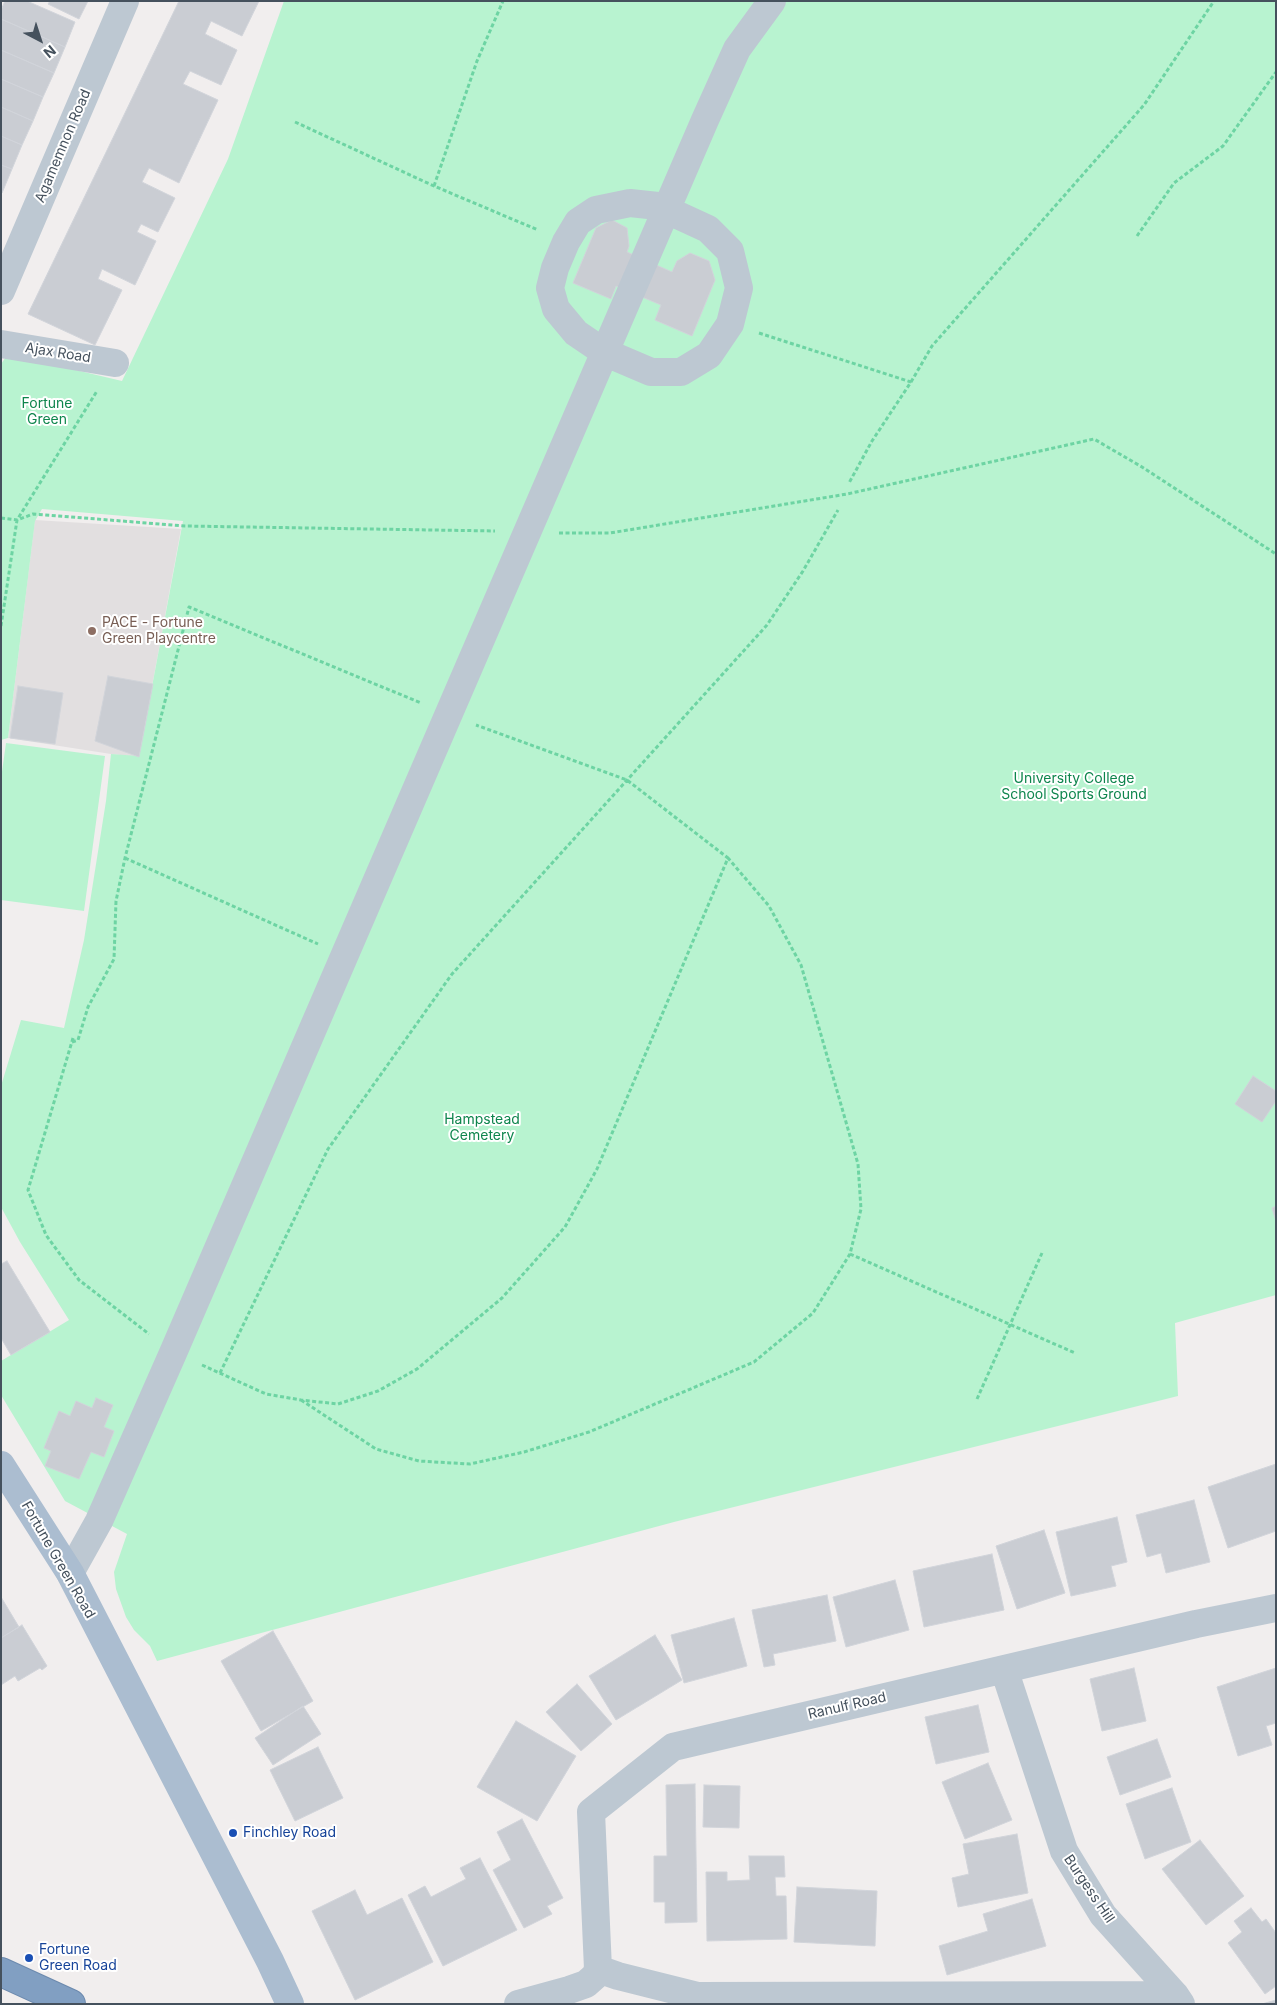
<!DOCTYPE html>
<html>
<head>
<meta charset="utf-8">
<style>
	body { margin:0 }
	#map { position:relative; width:1277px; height:2005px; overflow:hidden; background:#f1eeee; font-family:Inter,sans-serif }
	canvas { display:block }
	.frame { position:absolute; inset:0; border:2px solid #45515d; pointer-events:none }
	.north { position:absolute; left:15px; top:15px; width:50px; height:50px; -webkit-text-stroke:4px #fff; paint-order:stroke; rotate:140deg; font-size:14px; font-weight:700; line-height:20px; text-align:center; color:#45515d }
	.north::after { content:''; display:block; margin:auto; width:18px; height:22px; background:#45515d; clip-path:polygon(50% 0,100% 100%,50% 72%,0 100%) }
</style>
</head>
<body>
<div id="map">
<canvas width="1277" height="2005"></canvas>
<div class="frame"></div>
<div class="north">N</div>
</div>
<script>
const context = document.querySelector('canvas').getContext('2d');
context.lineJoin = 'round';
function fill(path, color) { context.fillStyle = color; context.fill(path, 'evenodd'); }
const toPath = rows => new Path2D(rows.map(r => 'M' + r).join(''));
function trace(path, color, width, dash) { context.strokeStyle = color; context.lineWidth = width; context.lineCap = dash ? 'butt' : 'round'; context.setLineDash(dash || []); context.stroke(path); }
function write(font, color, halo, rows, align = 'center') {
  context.font = font + ' Inter,sans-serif'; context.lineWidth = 4; context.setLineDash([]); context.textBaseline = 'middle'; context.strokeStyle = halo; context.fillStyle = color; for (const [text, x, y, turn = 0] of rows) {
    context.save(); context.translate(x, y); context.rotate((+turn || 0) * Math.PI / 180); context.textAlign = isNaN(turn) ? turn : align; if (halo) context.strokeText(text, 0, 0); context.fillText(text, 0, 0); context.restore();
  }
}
fill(toPath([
	[35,520,181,529,139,757,111,754,8,738]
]), '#e2dfe0');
fill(toPath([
	[284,1,1276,1,1276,1295,1175,1323,1178,1396,674,1522,157,1661,150,1646,134,1630,126,1617,116,1589,114,1572,127,1534,65,1501,1,1395,1,1361,69,1320,20,1242,1,1207,1,1086,21,1020,64,1028,84,940,106,801,111,754,139,756,183,521,42,509,35,521,8,738,1,740,1,364,8,354,122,381,228,159],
	[6,743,105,756,84,911,1,900,1,779]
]), '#b8f3d0');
const building = toPath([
	[5,1,27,1,75,22,65,47,1,19,1,10,5,1],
	[50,1,88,1,79,19,48,4,50,1],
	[179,1,259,1,242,36,211,21,205,34,237,50,221,85,190,71,183,84,218,100,179,183,149,168,142,182,175,198,158,232,141,224,137,232,156,241,135,285,102,269,98,279,122,290,95,345,28,314,179,1],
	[1,19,65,47,54,73,1,50,1,19],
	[1,50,54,73,43,97,1,79,1,50],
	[1,79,43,97,33,121,1,107,1,79],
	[1,107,33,121,22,145,1,136,1,107],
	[1,136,22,145,12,169,1,165,1,136],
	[1,165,12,169,2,193,1,193,1,165],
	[612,220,627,228,629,246,627,252,672,272,677,261,690,253,709,261,715,280,692,336,655,320,661,305,616,286,611,299,573,283,596,228,612,220],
	[108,676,153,684,139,757,95,741,108,676],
	[18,686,63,693,55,744,10,738,18,686],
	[1253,1076,1276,1091,1276,1101,1262,1122,1235,1104,1253,1076],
	[1276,1206,1276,1221,1272,1208,1276,1206],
	[7,1261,50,1332,11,1355,1,1338,1,1264,7,1261],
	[96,1398,113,1405,104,1427,114,1431,104,1457,91,1452,79,1479,45,1466,51,1451,44,1448,59,1411,70,1416,76,1401,92,1408,96,1398],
	[1276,1464,1276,1531,1228,1548,1208,1487,1276,1464],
	[1194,1500,1210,1562,1166,1573,1161,1553,1147,1557,1136,1515,1194,1500],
	[1117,1517,1127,1562,1111,1566,1116,1586,1071,1596,1056,1532,1117,1517],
	[1044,1530,1065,1593,1017,1609,996,1546,1044,1530],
	[992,1554,1004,1610,924,1627,913,1571,992,1554],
	[895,1580,909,1630,846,1647,833,1597,895,1580],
	[827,1595,836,1641,773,1654,775,1665,764,1667,752,1610,827,1595],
	[1,1597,19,1627,1,1638,1,1597],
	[734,1618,747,1666,684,1683,671,1635,734,1618],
	[22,1625,47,1666,42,1670,40,1668,18,1681,15,1676,1,1685,1,1638,22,1625],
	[273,1631,313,1701,261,1731,221,1661,273,1631],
	[655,1635,682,1680,616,1720,589,1676,655,1635],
	[1134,1668,1146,1721,1102,1731,1090,1679,1134,1668],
	[1276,1668,1276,1723,1266,1726,1272,1745,1238,1756,1217,1687,1276,1668],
	[577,1684,612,1724,581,1751,546,1712,577,1684],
	[978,1705,989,1752,936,1764,925,1717,978,1705],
	[303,1706,321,1734,273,1765,255,1738,303,1706],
	[516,1721,576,1756,537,1821,477,1787,516,1721],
	[1157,1739,1171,1777,1120,1795,1107,1757,1157,1739],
	[318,1747,343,1798,295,1821,270,1770,318,1747],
	[988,1763,1012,1820,965,1839,942,1782,988,1763],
	[695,1784,697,1922,665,1923,665,1902,654,1902,654,1856,667,1856,666,1785,695,1784],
	[704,1785,740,1786,739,1828,703,1827,704,1785],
	[1172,1788,1191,1842,1145,1859,1126,1804,1172,1788],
	[522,1819,563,1898,547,1906,552,1914,524,1928,493,1870,511,1860,497,1832,522,1819],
	[1017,1834,1028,1893,958,1907,952,1878,969,1874,963,1844,1017,1834],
	[1200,1840,1244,1896,1206,1925,1162,1869,1200,1840],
	[749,1856,784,1856,785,1877,775,1877,776,1896,786,1896,787,1939,707,1941,706,1872,727,1872,727,1881,750,1880,749,1856],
	[480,1858,517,1930,443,1966,408,1895,425,1886,431,1897,466,1879,460,1868,480,1858],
	[797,1887,877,1891,875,1946,794,1942,797,1887],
	[355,1890,367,1915,402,1898,433,1962,355,2000,312,1911,355,1890],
	[1032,1899,1046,1946,947,1975,939,1946,988,1931,983,1914,1032,1899],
	[1251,1908,1262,1922,1266,1919,1276,1933,1276,1986,1265,1994,1228,1943,1242,1932,1234,1921,1251,1908],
	[1276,2000,1276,2004,1262,2004,1276,2000]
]);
fill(building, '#cacdd3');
trace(building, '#d1d4da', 1);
const highway = toPath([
	[1,1972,71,2004]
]);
trace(highway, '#6c8aae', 30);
trace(toPath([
	[295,122,434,186,538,230],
	[434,186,477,61,503,1],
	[1137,236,1174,183,1223,146,1276,72],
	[759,333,911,382,872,441,849,483],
	[911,382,932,346,1144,105,1214,1],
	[1,518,17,520,33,514,185,526,495,531],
	[559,533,610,533,847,494,1094,439,1142,467,1276,554],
	[1,626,17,520,97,391],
	[125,858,318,944],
	[73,1038,28,1190,46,1235,79,1280,149,1334],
	[72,1042,78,1040,88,1007,114,959,116,901,125,858,189,607,421,703],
	[850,1254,1075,1353],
	[202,1365,266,1394,301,1400,338,1404,378,1391,417,1369,502,1298,565,1227,597,1169,728,858,627,780,476,725],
	[220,1373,328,1149,452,974,767,625,803,571,838,510],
	[977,1399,1042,1253],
	[301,1400,376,1449,419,1461,470,1464,524,1452,589,1432,754,1362,813,1313,850,1254,861,1209,858,1164,801,965,769,906,728,858]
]), '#6dd4a3', 3, [4, 2.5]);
trace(toPath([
	[630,203,658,206,708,229,730,251,739,288,730,324,709,355,681,372,651,372,604,352,576,333,556,309,550,288,555,268,566,242,578,222,596,210,630,203],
	[1,291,125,1],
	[1,344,115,363],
	[70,1573,99,1521,173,1353,705,120,737,49,772,1],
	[1004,1669,1064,1851,1103,1915,1175,1995,1181,2004],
	[598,1969,618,1976,698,1996,1175,1995],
	[518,2004,569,1990,586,1984,595,1976,598,1969,591,1812,673,1747,1196,1624,1276,1608]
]), '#bdc8d2', 28);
trace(toPath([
	[1,1465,70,1573,270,1961,290,2004]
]), '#abbdd0', 28);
trace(highway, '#819fc2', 28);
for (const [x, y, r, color] of [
	[92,631,5,"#8d6e63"],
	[233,1833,5,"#1a4fb4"],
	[29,1958,5,"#1a4fb4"]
]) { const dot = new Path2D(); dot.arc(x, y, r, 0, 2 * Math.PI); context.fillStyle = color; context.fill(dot); trace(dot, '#fff', 2); }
write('14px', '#45515d', '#fff', [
	["Agamemnon Road",63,146,-67],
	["Ajax Road",58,353,9],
	["Fortune Green Road",58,1560,60],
	["Ranulf Road",847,1706,-13],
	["Burgess Hill",1089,1889,56]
]);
write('14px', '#0e854d', '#fff', [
	["Fortune",47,404],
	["Green",47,420],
	["University College",1074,779],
	["School Sports Ground",1074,795],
	["Hampstead",482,1120],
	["Cemetery",482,1136]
]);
write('14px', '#785e54', '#fff', [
	["PACE - Fortune",102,623],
	["Green Playcentre",102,639]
], 'left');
write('14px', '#164399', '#fff', [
	["Finchley Road",243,1833],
	["Fortune",39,1950],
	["Green Road",39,1966]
], 'left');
</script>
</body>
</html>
